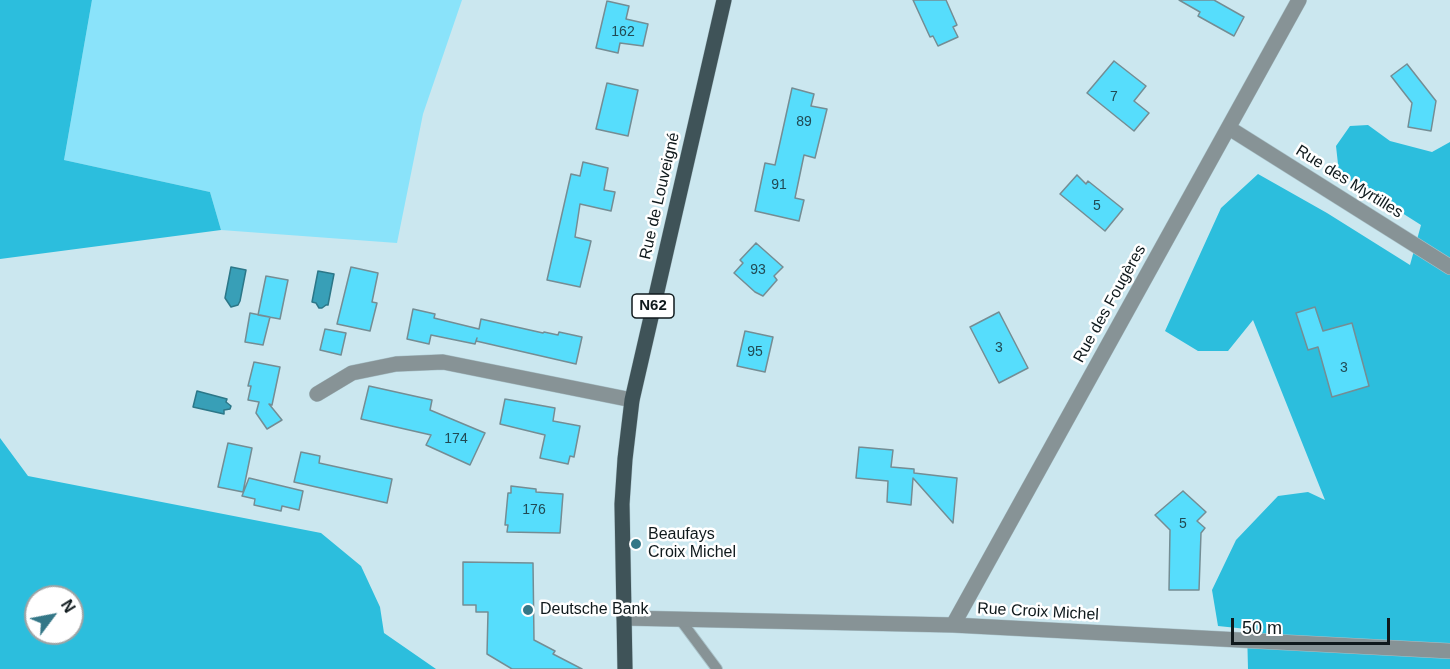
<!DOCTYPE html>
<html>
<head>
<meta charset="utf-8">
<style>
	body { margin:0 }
	#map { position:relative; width:1450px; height:669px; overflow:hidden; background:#cbe7ef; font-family:Helvetica,sans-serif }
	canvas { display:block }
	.north { position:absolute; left:24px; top:585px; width:60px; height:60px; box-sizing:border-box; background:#fff; border:2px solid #9fa3a4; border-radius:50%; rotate:58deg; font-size:16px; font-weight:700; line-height:24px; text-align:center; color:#0f191c }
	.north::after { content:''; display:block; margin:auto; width:21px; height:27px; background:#347787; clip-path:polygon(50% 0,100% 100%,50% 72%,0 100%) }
	.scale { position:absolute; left:1231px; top:618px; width:159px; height:27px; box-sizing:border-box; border:3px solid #0f191c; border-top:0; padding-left:8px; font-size:18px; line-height:21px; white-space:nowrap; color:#0f191c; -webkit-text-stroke:4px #fff; paint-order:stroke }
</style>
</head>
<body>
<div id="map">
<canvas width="1450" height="669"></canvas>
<div class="north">N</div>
<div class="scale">50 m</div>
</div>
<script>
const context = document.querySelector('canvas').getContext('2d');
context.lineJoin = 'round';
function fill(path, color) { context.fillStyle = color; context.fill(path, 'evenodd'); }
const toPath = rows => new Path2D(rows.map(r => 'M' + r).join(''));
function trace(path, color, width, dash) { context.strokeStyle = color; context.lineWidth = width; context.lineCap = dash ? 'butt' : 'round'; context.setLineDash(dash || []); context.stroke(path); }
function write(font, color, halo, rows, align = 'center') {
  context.font = font + ' Helvetica,sans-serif'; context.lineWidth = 5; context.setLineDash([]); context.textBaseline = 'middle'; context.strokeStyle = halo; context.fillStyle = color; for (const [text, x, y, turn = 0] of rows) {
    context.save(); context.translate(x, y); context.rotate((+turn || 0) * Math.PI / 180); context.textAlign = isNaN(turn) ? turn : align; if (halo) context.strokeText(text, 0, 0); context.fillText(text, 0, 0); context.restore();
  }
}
fill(toPath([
	[92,0,462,0,423,114,397,243,221,230,210,192,64,160]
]), '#8ae3fa');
fill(toPath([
	[0,0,92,0,64,160,210,192,221,230,0,259],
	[1368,125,1390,141,1432,152,1450,142,1450,669,1248,669,1247,629,1218,626,1212,590,1236,540,1278,496,1308,492,1325,500,1253,320,1228,351,1198,351,1165,331,1221,208,1258,174,1327,213,1410,265,1421,225,1339,173,1336,146,1350,126],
	[0,438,28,476,321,533,361,566,380,607,384,633,436,669,0,669],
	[36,597,72,597,72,633,36,633]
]), '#2cbedd');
const water = toPath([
	[231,267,246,270,240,301,238,305,231,307,225,298,231,267],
	[318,271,334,274,328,305,326,305,322,308,319,308,316,303,312,302,318,271],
	[197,391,227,399,226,402,231,406,230,409,224,410,224,414,193,407,197,391]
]);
fill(water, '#389fb7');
trace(water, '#2c7788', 1.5);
const building = toPath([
	[913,0,946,0,957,25,953,27,958,37,938,46,933,36,930,37,913,0],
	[1179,0,1214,0,1244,17,1234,36,1198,16,1200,12,1179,0],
	[607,1,629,6,626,19,648,24,643,46,620,43,618,53,596,48,607,1],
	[1114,61,1146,86,1134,101,1149,113,1134,131,1087,93,1114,61],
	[1407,64,1436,101,1431,131,1408,127,1412,103,1391,76,1407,64],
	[607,83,638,90,628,136,596,129,607,83],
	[792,88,814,94,811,106,827,109,815,158,804,155,795,198,804,200,799,221,755,211,765,163,775,165,792,88],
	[583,162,608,168,604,190,615,192,611,211,580,204,575,237,591,241,580,287,547,280,571,174,580,176,583,162],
	[1077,175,1086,184,1088,181,1123,209,1105,231,1060,194,1077,175],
	[756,243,783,267,774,276,777,280,763,296,755,292,734,273,743,263,740,260,756,243],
	[351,267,378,273,372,302,377,303,370,331,337,324,351,267],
	[266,276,288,280,280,319,258,315,266,276],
	[1315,307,1323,331,1352,323,1369,386,1332,397,1318,347,1308,350,1296,313,1315,307],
	[413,309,435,314,434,318,479,329,481,319,543,333,544,332,558,335,559,332,582,337,576,364,476,341,477,338,475,344,431,335,429,344,407,339,413,309],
	[999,312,1028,368,999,383,970,327,999,312],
	[250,313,270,317,263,345,245,342,250,313],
	[325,329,346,333,341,355,320,350,325,329],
	[745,331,773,337,765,372,737,366,745,331],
	[254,362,280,367,272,405,269,404,282,420,267,429,256,413,259,402,248,400,251,386,248,386,254,362],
	[369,386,432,400,430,410,485,433,470,465,426,445,431,435,361,419,369,386],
	[505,399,555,408,553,421,580,426,574,457,570,456,568,464,540,458,545,435,500,424,505,399],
	[228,443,252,448,243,492,218,487,228,443],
	[859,447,893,450,891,467,914,469,914,473,957,478,953,523,913,478,911,505,887,502,888,481,856,478,859,447],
	[301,452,320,456,319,463,392,479,387,503,294,482,301,452],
	[249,478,303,491,299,510,282,506,281,511,254,505,255,499,242,496,249,478],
	[511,486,536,489,536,492,563,494,560,533,507,532,508,525,505,525,508,493,511,493,511,486],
	[1183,491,1206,512,1197,521,1205,528,1201,533,1199,590,1169,590,1170,530,1155,515,1183,491],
	[463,562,533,563,534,640,555,651,553,654,582,669,512,669,487,654,488,612,476,612,476,605,463,605,463,562]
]);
fill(building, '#56ddfc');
trace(building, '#748d94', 1.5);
const lane = toPath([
	[679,618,717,669]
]);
const street = toPath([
	[1229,128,1450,267],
	[317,394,352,373,396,364,443,362,632,400],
	[624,618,953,625,1450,651],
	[953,625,1299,0]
]);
const primary = toPath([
	[625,669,622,504,625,459,632,400,724,0]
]);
trace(lane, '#a9c2c9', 12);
trace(street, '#a9c2c9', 16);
trace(primary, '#a9c2c9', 16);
trace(lane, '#879396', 10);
trace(street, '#879396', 15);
trace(primary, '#3f5358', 15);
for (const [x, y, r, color] of [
	[636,544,6,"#347787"],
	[528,610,6,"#347787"]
]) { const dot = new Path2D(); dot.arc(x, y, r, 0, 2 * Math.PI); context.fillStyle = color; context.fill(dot); trace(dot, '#fff', 2); }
write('14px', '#214a54', null, [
	["162",623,32],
	["7",1114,97],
	["89",804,122],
	["91",779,185],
	["5",1097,206],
	["93",758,270],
	["3",999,348],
	["95",755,352],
	["3",1344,368],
	["174",456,439],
	["176",534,510],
	["5",1183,524]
]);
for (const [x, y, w] of [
	[653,306,42]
]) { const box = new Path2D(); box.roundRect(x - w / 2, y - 12, w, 24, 4.5); context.fillStyle = '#fff'; context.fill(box); trace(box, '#0f191c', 1.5); }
write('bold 15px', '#0f191c', null, [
	["N62",653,306]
]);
write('16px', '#0f191c', '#fff', [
	["Rue des Myrtilles",1349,182,32],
	["Rue de Louveigné",660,196,-77],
	["Rue des Fougères",1110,304,-61],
	["Rue Croix Michel",1038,612,3]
]);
write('16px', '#0f191c', '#fff', [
	["Beaufays",648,535],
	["Croix Michel",648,553],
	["Deutsche Bank",540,610]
], 'left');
</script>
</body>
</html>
